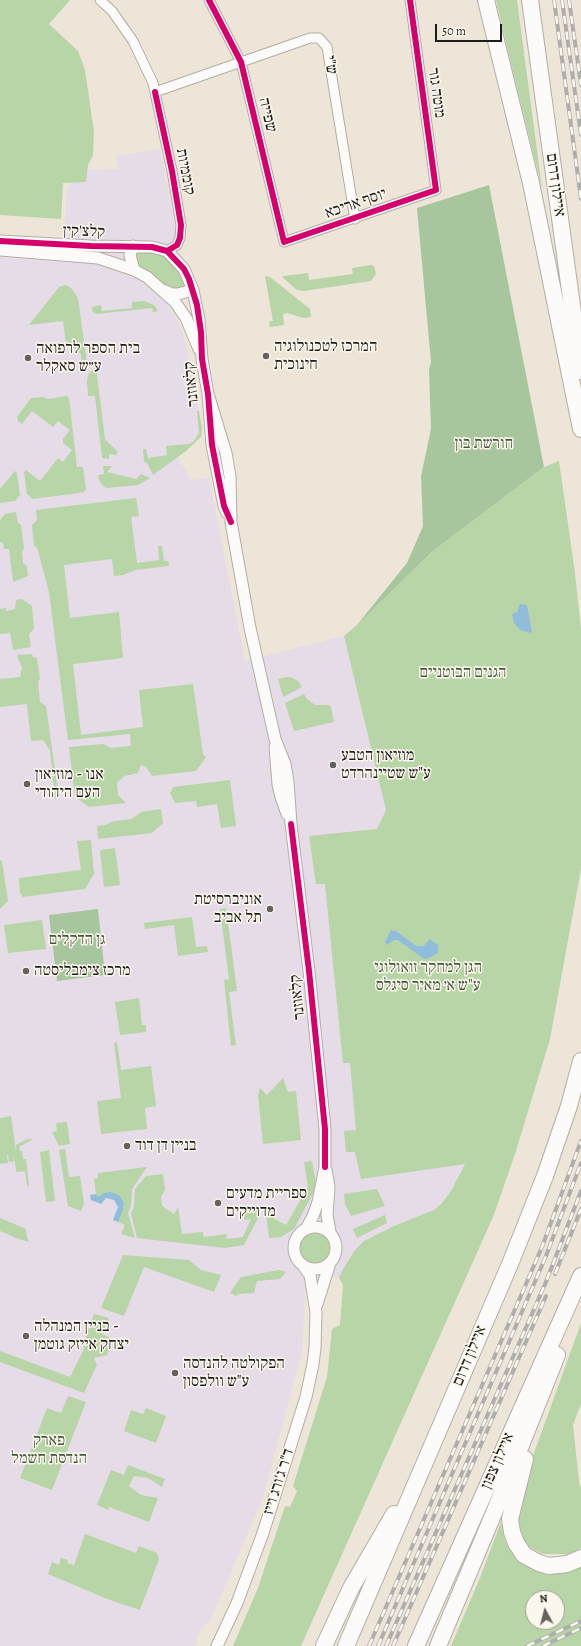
<!DOCTYPE html>
<html>
<head>
<meta charset="utf-8">
<style>
	body { margin:0 }
	#map { position:relative; width:581px; height:1646px; overflow:hidden; background:#ede5d8; font-family:Alegreya,serif }
	canvas { display:block }
	.north { position:absolute; left:525px; top:1590px; width:40px; height:40px; box-sizing:border-box; background:#fbf7ec; border:1px solid #a29f99; border-radius:50%; rotate:353deg; font-size:11px; font-weight:700; line-height:16px; text-align:center; color:#1c1c1c }
	.north::after { content:''; display:block; margin:auto; width:14px; height:18px; background:#65625e; clip-path:polygon(50% 0,100% 100%,50% 72%,0 100%) }
	.scale { position:absolute; left:435px; top:24px; width:67px; height:18px; box-sizing:border-box; border:2px solid #1c1c1c; border-top:0; padding-left:5px; font-size:12px; line-height:14px; white-space:nowrap; color:#1c1c1c; -webkit-text-stroke:3px #fbf7ec; paint-order:stroke }
</style>
</head>
<body>
<div id="map">
<canvas width="581" height="1646"></canvas>
<div class="north">N</div>
<div class="scale">50 m</div>
</div>
<script>
const context = document.querySelector('canvas').getContext('2d');
context.lineJoin = 'round';
function fill(path, color) { context.fillStyle = color; context.fill(path, 'evenodd'); }
const toPath = rows => new Path2D(rows.map(r => 'M' + r).join(''));
function trace(path, color, width, dash) { context.strokeStyle = color; context.lineWidth = width; context.lineCap = dash ? 'butt' : 'round'; context.setLineDash(dash || []); context.stroke(path); }
function write(font, color, halo, rows, align = 'center') {
  context.font = font + ' Alegreya,"Frank Ruhl Libre",serif'; context.lineWidth = 3; context.setLineDash([]); context.textBaseline = 'middle'; context.strokeStyle = halo; context.fillStyle = color; for (const [text, x, y, turn = 0] of rows) {
    context.save(); context.translate(x, y); context.rotate((+turn || 0) * Math.PI / 180); context.textAlign = isNaN(turn) ? turn : align; if (halo) context.strokeText(text, 0, 0); context.fillText(text, 0, 0); context.restore();
  }
}
fill(toPath([
	[160,149,176,230,168,306,178,322,186,343,202,429,202,435,199,438,178,457,191,480,209,478,245,661,344,636,357,625,465,1163,451,1191,442,1203,434,1210,394,1226,349,1258,339,1278,306,1278,302,1352,263,1497,210,1621,201,1628,195,1646,0,1646,0,257,64,262,66,194,69,186,77,173,82,170,118,169,116,156]
]), '#e5dce8');
fill(toPath([
	[0,0,70,0,49,24,78,51,85,70,94,132,93,155,88,165,86,182,63,183,61,219,0,215],
	[496,0,517,0,542,188,508,51],
	[135,248,162,251,183,271,185,283,183,289,180,290,168,288,148,271,135,264],
	[371,265,374,266,376,274,371,281,304,291,297,290,282,277,283,276,308,273,309,280,353,274,352,268],
	[265,276,270,277,310,309,311,317,303,318,287,313,283,314,284,325,270,327,269,322,273,321],
	[66,285,71,288,78,298,87,363,86,368,83,370,81,354,66,344,63,321,29,325,59,287],
	[144,301,154,305,158,311,153,312,152,308,97,314,93,312,92,309,92,307,101,305,102,311,132,308,132,302],
	[96,367,105,439,118,452,116,455,109,454,109,459,102,458,95,396,88,396,87,381,88,375],
	[67,396,69,398,77,467,83,467,86,489,84,492,79,493,33,499,27,494,24,472,26,470,40,481,58,458,63,462,72,450,63,443,63,439,70,430,58,421,53,427,32,411,22,424,18,421,17,417,31,398,44,397,47,399],
	[197,411,199,411,202,429,201,437,186,451,153,475,147,463,144,462,143,449,146,449,148,458,167,455,166,446,189,444,193,442,199,433],
	[559,461,575,573,581,630,581,869,550,1039,515,1154,493,1217,301,1646,233,1646,258,1588,285,1506,290,1507,297,1491,293,1486,327,1377,332,1329,340,1325,343,1285,339,1278,343,1269,355,1250,364,1241,394,1226,434,1210,442,1203,451,1191,465,1164,361,1179,355,1152,346,1152,344,1131,356,1130,350,1063,343,1063,325,884,316,884,309,836,377,829,386,810,344,636,357,625,433,551,544,467],
	[103,466,112,466,107,472,136,479,141,474,150,478,138,485,107,488,103,486,99,480,98,475,104,474],
	[15,471,17,473,20,495,15,501,0,503,0,489],
	[136,498,139,516,131,517,137,563,159,560,158,546,162,546,164,561,168,561,169,566,135,570,123,575,114,576,112,559,64,565,70,618,119,612,123,658,73,664,81,735,143,727,139,690,193,684,203,754,206,757,196,771,152,776,146,767,141,765,138,773,124,776,117,783,118,795,126,803,89,807,75,797,69,747,103,744,111,748,131,746,130,734,68,740,49,592,37,547,34,546,32,525,37,520,36,510],
	[16,512,18,523,21,525,24,549,22,552,23,563,27,566,28,576,13,582,9,549,4,549,3,543,0,542,0,520,5,514],
	[22,599,32,606,34,629,29,634,31,647,13,650,10,633,0,634,0,609,6,608,6,611,15,609,16,600],
	[32,654,33,657,37,658,40,679,38,681,40,702,46,706,59,798,55,799,50,750,43,740,31,741,27,704,0,707,0,679,20,677,22,668,17,655],
	[286,677,290,677,298,681,302,687,283,697,278,679],
	[304,694,307,699,315,705,329,705,331,707,334,722,294,731,285,703],
	[230,780,236,826,221,828,217,804,197,807,196,801,175,803,170,793,173,787],
	[161,809,163,823,152,833,98,839,97,826,105,825,114,821,132,819,141,812],
	[91,840,94,874,85,889,30,896,23,897,20,893,19,878,81,870,77,841],
	[115,848,120,885,104,887,100,850],
	[0,860,2,861,8,901,0,909],
	[226,908,237,991,229,992,236,1045,231,1046,224,980,229,979,220,909],
	[192,917,196,947,207,946,208,952,178,956,174,925,145,929,144,923],
	[42,920,46,949,8,953,4,925],
	[139,998,142,1025,146,1025,146,1032,120,1035,115,1002],
	[117,1042,121,1070,151,1066,156,1106,145,1108,147,1129,101,1134,97,1101,121,1098,114,1043],
	[283,1078,288,1092,296,1091,301,1140,263,1144,258,1095,260,1088,267,1095],
	[11,1116,16,1152,16,1145,27,1139,33,1139,19,1147,20,1151,22,1151,23,1159,26,1159,29,1186,27,1186,25,1171,16,1172,15,1161,9,1162,8,1155,7,1155,8,1163,0,1164,0,1118],
	[67,1122,70,1144,59,1146,52,1132,57,1131,56,1123],
	[65,1149,69,1177,80,1176,84,1204,81,1211,68,1206,59,1150],
	[49,1150,55,1201,46,1202,40,1152],
	[312,1161,316,1183,313,1193,294,1229,281,1237,269,1238,266,1214,286,1225,308,1187,304,1162],
	[147,1167,132,1189,131,1206,128,1213,135,1238,121,1234,125,1225,118,1222,123,1210,124,1205,108,1192,99,1197,96,1194,94,1179,98,1178,98,1173],
	[163,1174,165,1190,161,1197,162,1206,174,1214,178,1207,182,1234,203,1232,204,1237,227,1234,226,1239,243,1237,251,1219,244,1220,247,1207,258,1206,258,1218,244,1245,225,1248,137,1238,131,1214,134,1207,135,1189,146,1176],
	[377,1189,385,1206,351,1216,345,1204,344,1194],
	[385,1215,387,1223,357,1238,356,1236,353,1229],
	[0,1218,26,1229,27,1237,29,1242,16,1238,0,1231],
	'298 1247a17 17 0 1 1 34 0a17 17 0 1 1-34 0Z',
	[123,1255,189,1260,201,1270,221,1275,214,1292,144,1267,124,1316,101,1308],
	[279,1270,286,1272,280,1279,257,1281,254,1293,239,1294,236,1296,230,1293,241,1277],
	[94,1314,109,1318,102,1334,113,1339,107,1355,94,1358,97,1365,84,1393,0,1362,0,1351,70,1377,84,1349,83,1343],
	[581,1323,581,1404,573,1425,579,1482,581,1488,581,1548,569,1554,543,1554,528,1546,523,1542,519,1535,517,1513,529,1467],
	[68,1396,86,1402,52,1490,20,1478,47,1408,61,1413],
	[146,1408,166,1416,156,1443,124,1431,131,1410,143,1414],
	[128,1465,165,1479,162,1487,148,1478,134,1476,129,1486,141,1495,158,1498,149,1522,109,1507,108,1510,97,1505,111,1470,124,1475],
	[501,1522,505,1541,509,1549,528,1567,543,1573,557,1574,571,1571,581,1566,581,1646,451,1646,480,1578],
	[533,1598,557,1598,557,1622,533,1622],
	[85,1534,136,1553,139,1546,157,1553,159,1559,158,1562,140,1610,110,1600,48,1574,52,1562,59,1565,61,1558,68,1560,67,1563,74,1565]
]), '#b7d5a6');
fill(toPath([
	[489,185,544,467,433,551,357,625,407,563,423,526,421,476,431,429,429,370,431,362,417,208],
	[98,909,105,975,57,981,49,915]
]), '#a8c69d');
fill(toPath([
	[520,604,527,605,532,633,520,630,514,623,512,614,517,612],
	[391,930,396,931,416,946,424,946,430,939,438,945,438,953,427,959,424,959,398,940,394,940,387,945,385,942],
	[110,1192,119,1195,124,1203,123,1210,118,1222,113,1220,118,1207,114,1200,106,1198,101,1204,91,1200,90,1195,96,1194,99,1197,104,1193]
]), '#90bddc');
const minor = toPath([
	[100,0,112,11,133,41,153,83,172,171,181,225,180,238,177,245,167,251],
	[209,0,241,62,284,242,436,190,410,0],
	[155,92,310,38,319,38,327,47,355,219]
]);
const tertiary = toPath([
	[0,241,91,246,152,247,167,251,184,269,193,290,199,319,202,359,208,394,212,445,224,506,227,513],
	[133,246,130,255,134,270],
	[0,250,98,258,134,270,147,277,175,302,186,318,199,349],
	[163,290,172,294,178,294,193,290],
	[208,394,226,453,230,476,231,522,250,628,275,739,285,764,288,782,291,824,309,971,325,1129,325,1167,318,1202,313,1216,306,1229],
	[275,747,278,784,281,797,287,814],
	[326,1170,329,1187,327,1215,330,1232],
	'294 1248a21 21 0 1 1 42 0a21 21 0 1 1-42 0Z',
	[317,1304,330,1263],
	[217,1646,237,1603,263,1533,306,1397,313,1364,315,1348,316,1312,310,1275,302,1264]
]);
const motorway = toPath([
	[486,0,531,183,581,429],
	[530,0,581,371],
	[525,1459,510,1519,512,1532,516,1543,524,1555,539,1563,549,1566,567,1564,581,1558],
	[324,1646,351,1588,394,1514],
	[346,1646,510,1264,545,1176,569,1106,581,1061],
	[416,1646,581,1276],
	[438,1646,496,1508,557,1355]
]);
trace(minor, '#b3ada5', 11);
trace(tertiary, '#b3ada5', 13);
trace(motorway, '#b3ada5', 18);
trace(minor, '#fcfbf9', 9);
trace(tertiary, '#fcfbf9', 11);
trace(motorway, '#fcfbf9', 16);
const rail = toPath([
	[554,0,581,199],
	[562,0,581,135],
	[569,0,581,85],
	[555,1274,581,1209],
	[369,1646,542,1247,581,1141],
	[378,1646,546,1256,581,1163],
	[386,1646,546,1282,581,1191],
	[393,1646,546,1296],
	[527,1646,581,1621],
	[543,1646,581,1628]
]);
trace(rail, '#afaeac', 4);
trace(rail, '#fbf7ec', 2.5, [8]);
trace(toPath([
	[209,0,241,62,284,242,436,190,410,0],
	[155,92,172,171,181,225,180,238,177,245,167,251],
	[0,241,91,246,152,247,167,251,184,269,189,279,197,305,201,332,202,359,208,394,212,445,224,506,231,522],
	[291,824,309,971,325,1129,325,1167]
]), '#d6006c', 6);
for (const [x, y, r, color] of [
	[266,356,4,"#65625e"],
	[28,358,4,"#65625e"],
	[333,765,4,"#65625e"],
	[27,784,4,"#65625e"],
	[270,909,4,"#65625e"],
	[26,971,4,"#65625e"],
	[127,1146,4,"#65625e"],
	[218,1203,4,"#65625e"],
	[26,1336,4,"#65625e"],
	[175,1373,4,"#65625e"]
]) { const dot = new Path2D(); dot.arc(x, y, r, 0, 2 * Math.PI); context.fillStyle = color; context.fill(dot); trace(dot, '#fbf7ec', 1.5); }
write('16px', '#1c1c1c', '#fbf7ec', [
	["ש\"י",330,65,81],
	["מוטה גור",436,93,82],
	["שפייה",267,115,77],
	["קוממיות",185,172,79],
	["איילון דרום",555,185,82],
	["יוסף אריכא",356,204,-19],
	["קלצ'קין",84,232,2],
	["קלאוזנר",192,384,-96],
	["קלאוזנר",298,997,-96],
	["איילון דרום",470,1356,-67],
	["איילון צפון",498,1461,-66],
	["ד\"ר ג'ורג וייז",279,1482,-72]
]);
write('16px', '#1c1c1c', '#fbf7ec', [
	["המרכז לטכנולוגיה",274,347],
	["חינוכית",274,365],
	["בית הספר לרפואה",36,349],
	["ע״ש סאקלר",36,367],
	["מוזיאון הטבע",341,756],
	["ע\"ש שטיינהרדט",341,774],
	["אנו - מוזיאון",35,775],
	["העם היהודי",35,793],
	["אוניברסיטת",262,900,"right"],
	["תל אביב",262,918,"right"],
	["מרכז צימבליסטה",34,971],
	["בניין דן דוד",135,1146],
	["ספריית מדעים",226,1194],
	["מדוייקים",226,1212],
	["בניין המנהלה -",34,1327],
	["יצחק אייזק גוטמן",34,1345],
	["הפקולטה להנדסה",183,1364],
	["ע\"ש וולפסון",183,1382]
], 'left');
write('16px', '#43583e', '#fbf7ec', [
	["חורשת בון",484,444],
	["הגנים הבוטניים",463,673],
	["גן הדקלים",77,940],
	["הגן למחקר זואולוגי",428,968],
	["ע\"ש א׳ מאיר סיגלס",428,986],
	["פארק",49,1441],
	["הנדסת חשמל",49,1459]
]);
</script>
</body>
</html>
